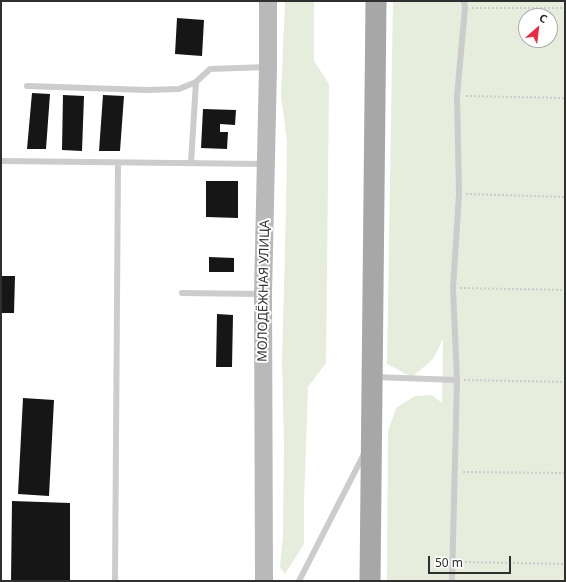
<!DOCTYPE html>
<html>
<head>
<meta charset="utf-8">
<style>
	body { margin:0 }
	#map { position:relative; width:566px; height:582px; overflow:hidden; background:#fff; font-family:"Noto Sans",sans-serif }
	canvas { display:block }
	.frame { position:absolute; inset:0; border:2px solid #2f2f2f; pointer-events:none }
	.north { position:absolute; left:518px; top:8px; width:40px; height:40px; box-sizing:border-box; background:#fff; border:1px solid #acacac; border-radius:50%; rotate:28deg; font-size:11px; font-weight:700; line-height:16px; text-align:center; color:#2f2f2f }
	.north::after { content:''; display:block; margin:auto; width:14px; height:18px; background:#f1263f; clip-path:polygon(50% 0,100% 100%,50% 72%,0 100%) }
	.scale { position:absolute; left:428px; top:556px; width:83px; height:18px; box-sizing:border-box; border:2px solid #2f2f2f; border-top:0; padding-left:5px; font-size:12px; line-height:14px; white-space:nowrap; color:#2f2f2f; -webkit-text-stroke:3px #fff; paint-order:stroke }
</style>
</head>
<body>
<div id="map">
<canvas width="566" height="582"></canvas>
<div class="frame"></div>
<div class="north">С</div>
<div class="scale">50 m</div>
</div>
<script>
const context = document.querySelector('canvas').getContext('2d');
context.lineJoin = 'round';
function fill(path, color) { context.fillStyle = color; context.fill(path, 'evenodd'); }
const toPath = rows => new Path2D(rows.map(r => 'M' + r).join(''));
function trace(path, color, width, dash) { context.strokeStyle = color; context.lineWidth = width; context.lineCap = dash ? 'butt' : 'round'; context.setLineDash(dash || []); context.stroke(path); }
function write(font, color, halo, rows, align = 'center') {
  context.font = font + ' "Noto Sans",sans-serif'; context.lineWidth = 4; context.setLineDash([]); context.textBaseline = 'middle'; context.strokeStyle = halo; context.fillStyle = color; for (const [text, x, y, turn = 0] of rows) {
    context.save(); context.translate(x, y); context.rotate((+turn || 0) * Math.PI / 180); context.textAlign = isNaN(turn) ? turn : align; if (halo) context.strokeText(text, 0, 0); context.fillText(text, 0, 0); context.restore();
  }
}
fill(toPath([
	[285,1,314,1,314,61,329,84,326,363,308,387,304,502,304,544,285,574,280,567,283,535,284,443,282,362,286,210,287,141,281,96],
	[393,1,565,1,565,581,387,581,388,431,396,408,415,396,432,395,442,403,443,339,433,359,412,377,387,364],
	[526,16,550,16,550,40,526,40]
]), '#e6eddc');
fill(toPath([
	[177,18,204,20,202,56,175,54],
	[32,93,50,94,46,149,27,149],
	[63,95,84,96,82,151,62,150],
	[103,95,124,96,120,151,99,151],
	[203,109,236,110,235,125,220,124,220,132,228,132,227,149,201,148],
	[206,181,238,181,238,218,206,217],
	[209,257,234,258,234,272,209,272],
	[1,276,15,276,14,313,1,313],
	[217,314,233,315,232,367,216,367],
	[23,398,54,400,49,496,18,494],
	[12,501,70,503,70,581,11,581]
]), '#161616');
trace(toPath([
	[472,8,565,8],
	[466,96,565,98],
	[466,194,565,197],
	[460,288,565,290],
	[464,380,565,382],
	[463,472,565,473],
	[461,562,565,564]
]), '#ccc', 2, [2, 2]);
trace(toPath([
	[27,86,146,90,179,89,196,82,210,69,267,67],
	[1,161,264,164],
	[191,163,196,82],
	[182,293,260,294],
	[374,377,457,380],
	[115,581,118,163],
	[299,581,365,452],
	[452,581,457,380,453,288,459,194,457,96,465,8,464,1]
]), '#ccc', 6);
trace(toPath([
	[264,581,263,294,268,67,268,1]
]), '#b9b9b9', 18);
trace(toPath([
	[370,581,376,1]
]), '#a7a7a7', 21);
write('13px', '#2f2f2f', '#fff', [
	["МОЛОДЁЖНАЯ УЛИЦА",264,291,-89]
]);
</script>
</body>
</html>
